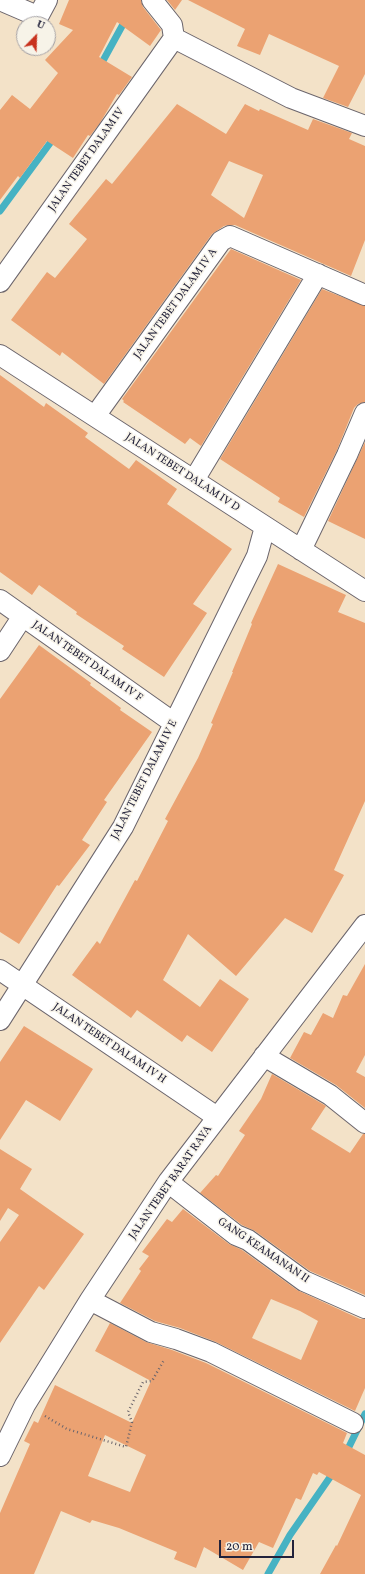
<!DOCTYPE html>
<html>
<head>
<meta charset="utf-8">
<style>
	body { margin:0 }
	#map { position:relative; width:365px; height:1574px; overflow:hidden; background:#f3e2c8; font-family:Vollkorn,serif }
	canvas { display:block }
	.north { position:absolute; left:16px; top:16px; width:40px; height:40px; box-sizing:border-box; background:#f7f3e8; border:1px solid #a29fa3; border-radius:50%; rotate:23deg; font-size:11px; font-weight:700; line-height:16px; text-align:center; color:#22223b }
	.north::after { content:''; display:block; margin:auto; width:14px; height:18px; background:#c8321e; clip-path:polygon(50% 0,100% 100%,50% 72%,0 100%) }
	.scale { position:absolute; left:219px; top:1540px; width:75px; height:18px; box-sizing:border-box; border:2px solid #22223b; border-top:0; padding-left:5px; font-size:12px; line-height:14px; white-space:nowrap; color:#22223b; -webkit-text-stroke:3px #f7f3e8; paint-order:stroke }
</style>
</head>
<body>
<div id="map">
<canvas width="365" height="1574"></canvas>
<div class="north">U</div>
<div class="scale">20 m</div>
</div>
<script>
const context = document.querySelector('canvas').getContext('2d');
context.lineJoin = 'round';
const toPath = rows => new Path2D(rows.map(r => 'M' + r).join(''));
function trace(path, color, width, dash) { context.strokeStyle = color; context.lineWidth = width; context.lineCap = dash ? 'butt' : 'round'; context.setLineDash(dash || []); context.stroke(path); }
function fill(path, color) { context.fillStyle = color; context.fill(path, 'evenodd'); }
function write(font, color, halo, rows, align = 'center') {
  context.font = font + ' Vollkorn,serif'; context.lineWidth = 3; context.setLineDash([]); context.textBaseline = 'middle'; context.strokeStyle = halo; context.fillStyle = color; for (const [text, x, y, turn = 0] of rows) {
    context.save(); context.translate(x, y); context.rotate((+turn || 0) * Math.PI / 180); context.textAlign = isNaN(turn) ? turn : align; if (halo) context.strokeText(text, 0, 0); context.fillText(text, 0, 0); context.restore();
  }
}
trace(toPath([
	[99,68,127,17],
	[0,211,56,135],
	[345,1455,365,1414],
	[268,1574,290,1535,335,1470]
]), '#46b2c3', 7);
fill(toPath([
	[69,0,141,0,143,7,161,30,150,46,117,22,99,57,132,77,119,95,117,94,100,123,90,136,88,135,73,158,47,141,20,178,18,176,0,200,0,110,12,95,30,109,58,73,45,60,73,30,59,24],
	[167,0,182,0,175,10],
	[188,0,365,0,365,74,348,107,323,98,339,66,269,34,260,55,237,46,245,29],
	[177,104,226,134,245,104,259,111,260,109,308,130,313,119,352,133,349,139,365,146,365,240,351,276,235,225,229,225,224,226,212,234,104,384,62,352,60,356,11,320,47,272,55,278,87,239,69,224,106,179,112,184],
	[229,161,263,175,244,218,211,195],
	[231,249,301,280,201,446,190,438,185,444,123,402,124,401,122,399],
	[322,289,365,306,365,402,358,404,354,408,337,450,304,517,278,502,280,498,220,459],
	[0,375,44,407,46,403,88,433,85,437,129,469,136,460,177,489,167,504,232,549,193,604,207,613,164,677,122,649,124,646,76,614,77,612,39,585,32,595,0,572],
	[365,442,365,539,328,521],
	[278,564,346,595,338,612,365,623,365,801,334,870,344,875,312,933,285,918,236,976,188,934,163,980,200,1007,220,979,249,999,212,1052,187,1035,182,1042,137,1010,131,1018,72,975,97,941,100,944,135,880,137,881,168,821,165,819,198,758,213,724,211,723,233,672,232,672,252,624,251,623],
	[39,645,91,683,90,685,121,708,120,710,152,732,104,800,107,802,82,840,90,845,59,886,57,885,19,944,0,932,0,699],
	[365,964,365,1055,356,1072,365,1077,365,1108,336,1085,290,1058,304,1032,311,1035,323,1013,333,1018,343,995,347,996],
	[24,1026,93,1069,60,1121,26,1100,0,1140,0,1062],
	[272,1074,326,1106,311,1129,350,1153,363,1134,365,1134,365,1295,310,1271,255,1231,242,1225,200,1193,216,1175,218,1176,245,1135,239,1131,261,1099],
	[0,1149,32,1169,20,1189,84,1234,44,1290,39,1286,0,1343,0,1242,19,1215,8,1208,0,1221],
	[183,1209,229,1244,242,1250,297,1290,360,1319,365,1319,365,1388,355,1411,216,1342,180,1328,155,1321,120,1303,141,1271,139,1269,149,1256,142,1252,167,1219,172,1222],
	[271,1299,300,1311,318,1321,301,1360,252,1338],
	[110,1323,146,1342,172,1350,206,1363,347,1433,343,1443,365,1455,365,1574,320,1574,336,1545,337,1546,361,1495,319,1472,317,1475,313,1473,301,1500,296,1498,273,1548,259,1542,243,1570,204,1547,196,1568,174,1559,177,1552,119,1528,92,1520,90,1523,61,1511,34,1574,0,1574,0,1513,30,1444,24,1441,34,1421,38,1423,55,1385,132,1423,151,1381,95,1351],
	[105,1435,146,1455,130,1492,88,1476]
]), '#eba272');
const minor = toPath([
	[0,0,37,16,39,15,47,0],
	[152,0,172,25,174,38,291,98,365,126],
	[0,282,174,38],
	[0,355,365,591],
	[95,416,221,241,230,236,365,295],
	[194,480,318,274],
	[301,550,347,455,365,413],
	[0,600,174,723],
	[0,651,23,616],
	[0,970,217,1117],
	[0,1020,123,827,257,556,265,527],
	[264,1056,330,1095,365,1123],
	[168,1182,236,1235,248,1240,304,1281,365,1308],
	[90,1300,151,1332,176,1339,211,1352,353,1423],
	[0,1456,25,1405,90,1300,168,1182,365,925]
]);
trace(minor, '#6b656c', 22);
trace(toPath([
	[45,1416,67,1429,126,1447,132,1422,128,1412,143,1382,152,1381,164,1360]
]), '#6b656c', 2.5, [1, 3]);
trace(minor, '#fff', 20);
write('11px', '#22223b', '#f7f3e8', [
	["JALAN TEBET DALAM IV",87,160,-55],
	["JALAN TEBET DALAM IV A",176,304,-54],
	["JALAN TEBET DALAM IV D",182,473,33],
	["JALAN TEBET DALAM IV F",87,662,35],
	["JALAN TEBET DALAM IV E",145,780,-63],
	["JALAN TEBET DALAM IV H",109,1044,34],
	["JALAN TEBET BARAT RAYA",171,1183,-55],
	["GANG KEAMANAN II",263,1251,34]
]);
</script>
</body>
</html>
